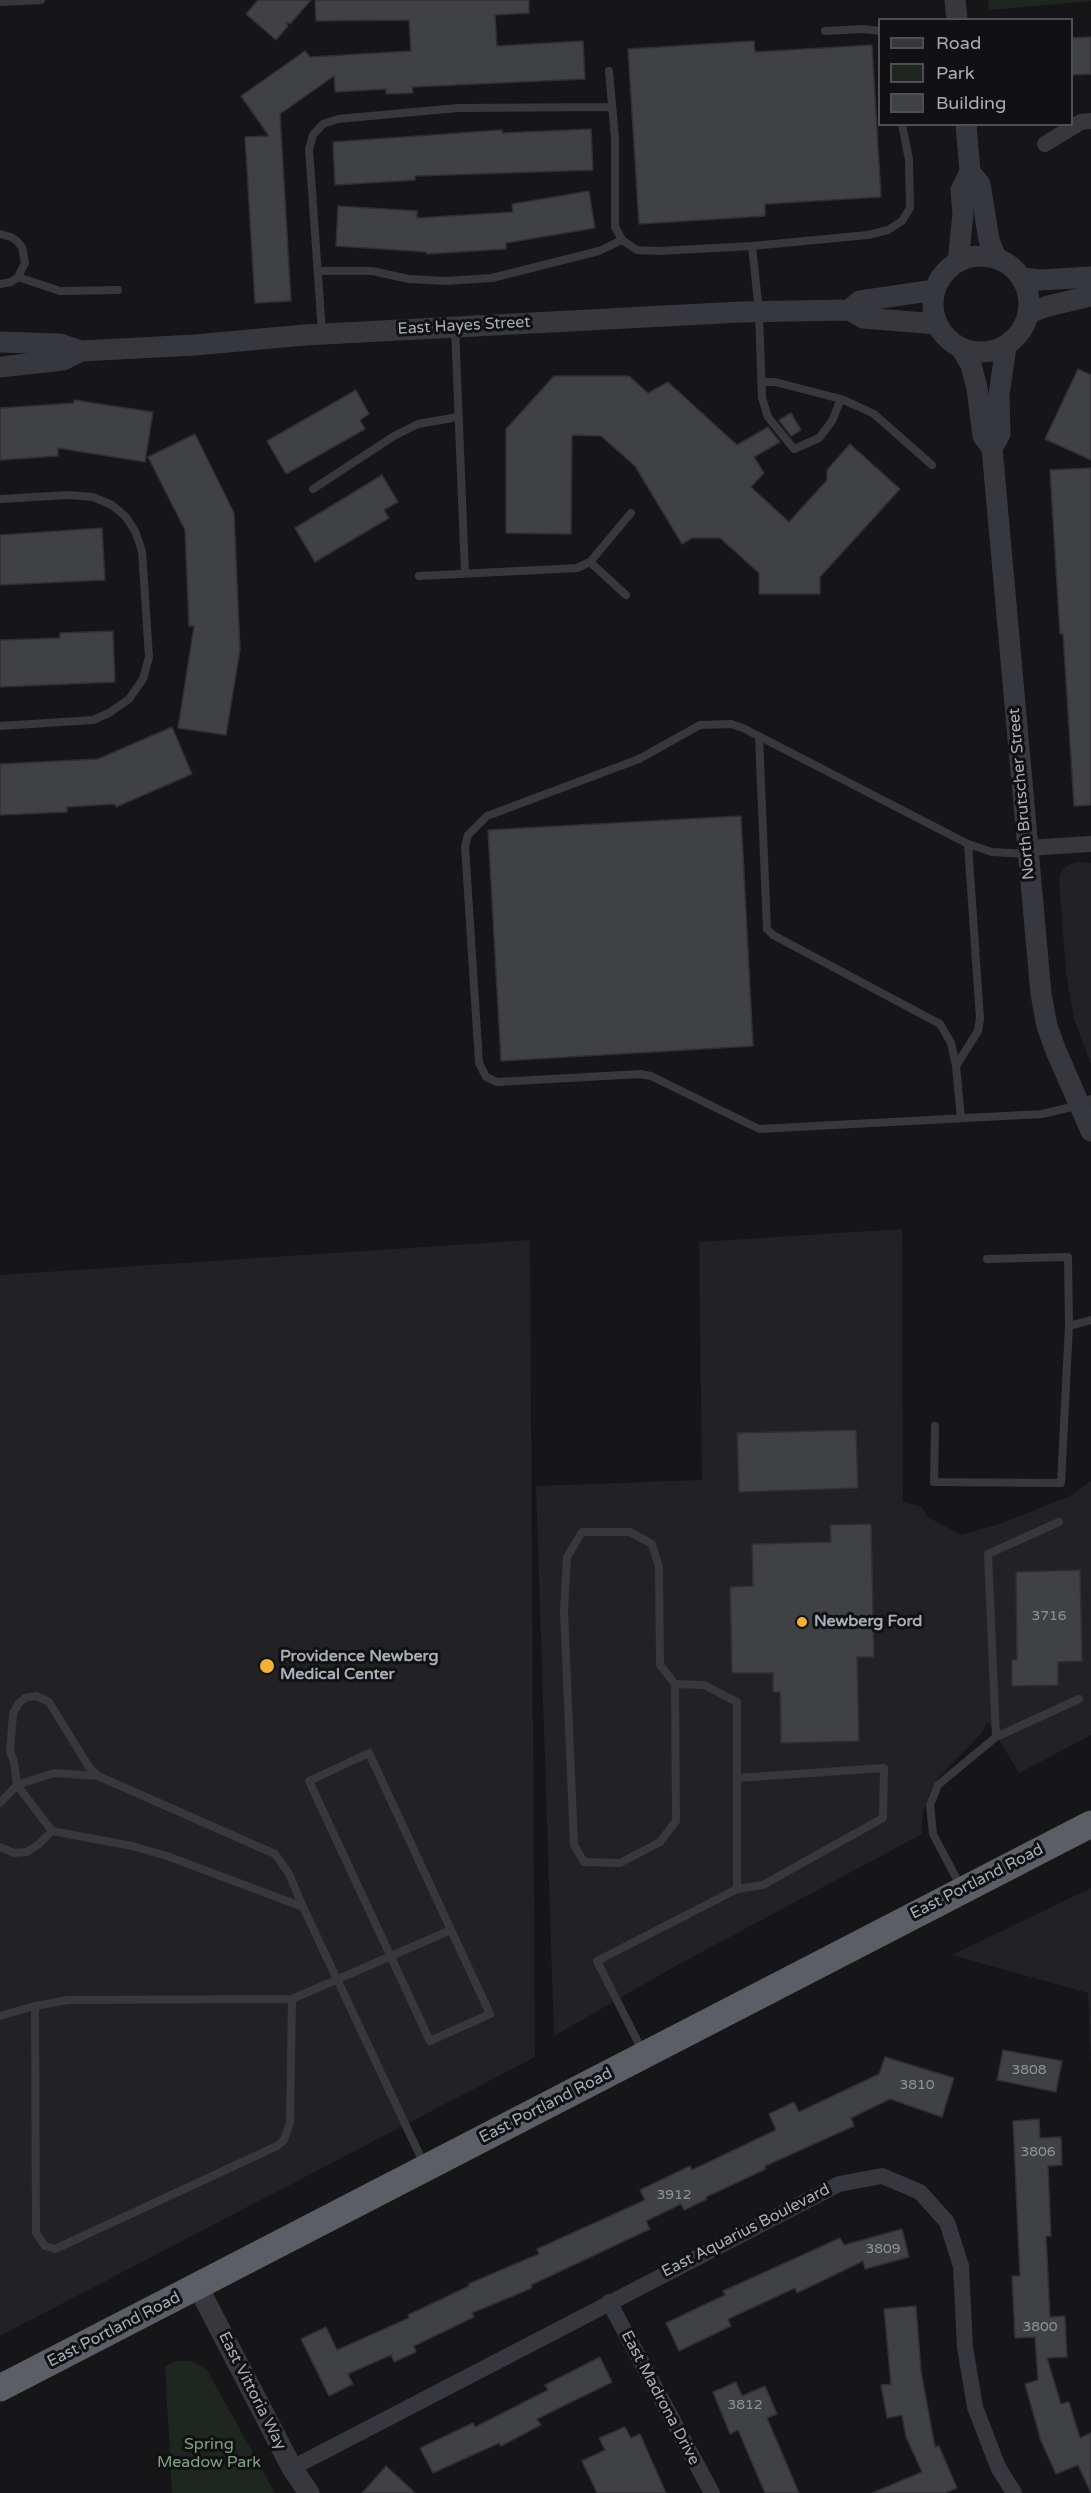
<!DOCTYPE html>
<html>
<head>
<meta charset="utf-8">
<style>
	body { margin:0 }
	#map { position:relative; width:1091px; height:2493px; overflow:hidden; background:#161618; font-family:"Varela Round",sans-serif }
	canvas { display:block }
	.legend { position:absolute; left:878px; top:18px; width:195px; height:108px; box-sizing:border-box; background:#111113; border:2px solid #4d4f55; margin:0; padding:8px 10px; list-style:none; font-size:18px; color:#a8adb8 }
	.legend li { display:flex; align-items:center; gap:12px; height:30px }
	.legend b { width:30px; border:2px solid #4d4f55 }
</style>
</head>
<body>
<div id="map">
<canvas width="1091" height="2493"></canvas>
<ul class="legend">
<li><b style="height:8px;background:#37383d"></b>Road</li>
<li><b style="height:16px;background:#1e261f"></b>Park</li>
<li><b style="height:16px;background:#404145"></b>Building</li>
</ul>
</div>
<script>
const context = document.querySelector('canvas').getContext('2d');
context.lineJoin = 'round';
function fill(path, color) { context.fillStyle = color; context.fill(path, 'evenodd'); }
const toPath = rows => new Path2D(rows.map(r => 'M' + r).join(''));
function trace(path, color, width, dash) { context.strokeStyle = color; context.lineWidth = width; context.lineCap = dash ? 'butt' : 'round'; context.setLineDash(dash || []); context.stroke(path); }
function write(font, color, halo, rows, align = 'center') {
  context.font = font + ' "Varela Round",sans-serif'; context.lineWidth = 6; context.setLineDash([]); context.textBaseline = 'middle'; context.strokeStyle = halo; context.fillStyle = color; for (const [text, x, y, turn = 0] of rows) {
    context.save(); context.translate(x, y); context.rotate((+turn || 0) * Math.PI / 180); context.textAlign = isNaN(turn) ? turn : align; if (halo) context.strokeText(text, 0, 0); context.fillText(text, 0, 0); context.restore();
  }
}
fill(toPath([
	[1076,862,1091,863,1091,1064,1074,1019,1066,973,1059,876,1066,866],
	[902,1229,903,1502,922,1507,928,1517,961,1535,999,1524,1068,1497,1091,1481,1091,1735,1019,1773,988,1722,982,1733,938,1778,929,1794,922,1816,922,1834,672,1968,554,2036,536,1486,702,1480,699,1242],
	[530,1240,535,2057,0,2336,0,1275],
	[1091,1888,1091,2069,1088,1993,952,1955]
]), '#222225');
fill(toPath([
	[988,0,1091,0,1091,1,989,10],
	[177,2361,192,2361,207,2370,275,2493,172,2493,165,2366]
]), '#1e261f');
const building = toPath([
	[258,0,311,0,291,23,286,23,288,26,276,40,246,14,258,0],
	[315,0,529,0,529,13,495,15,497,46,583,41,585,79,412,87,413,93,386,94,386,89,335,92,334,76,280,114,291,301,255,303,245,137,269,136,241,96,305,51,310,57,411,51,409,20,316,21,315,0],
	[1091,37,1091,74,1071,75,1071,38,1091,37],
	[754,41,755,52,872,45,881,197,765,204,765,216,639,224,628,49,754,41],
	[591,129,593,170,415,176,415,180,335,185,333,142,502,130,502,133,591,129],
	[589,191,595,228,506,243,506,249,427,254,427,252,336,246,338,206,417,211,417,218,513,212,512,204,589,191],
	[1078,369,1091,375,1091,460,1045,439,1078,369],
	[554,376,629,376,648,393,668,382,737,445,768,427,780,442,754,457,764,473,751,487,789,522,827,480,827,470,850,444,900,489,820,577,820,594,759,594,759,573,720,538,692,538,682,544,635,466,601,436,572,435,571,534,506,533,506,429,554,376],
	[356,390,369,414,360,420,365,429,286,474,267,441,356,390],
	[74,400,153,412,145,462,58,448,58,456,0,460,0,408,74,403,74,400],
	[791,413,801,430,791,436,779,420,791,413],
	[195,434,234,513,240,650,226,735,178,728,194,626,189,626,185,530,148,457,195,434],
	[1091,468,1091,805,1074,806,1063,634,1060,634,1050,470,1091,468],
	[382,475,398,502,384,510,389,518,315,562,295,528,382,475],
	[102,528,105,580,0,585,0,535,102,528],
	[113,631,115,682,0,687,0,640,60,638,60,633,113,631],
	[172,727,192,774,116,807,115,804,67,807,67,812,0,815,0,764,98,759,172,727],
	[741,816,753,1046,501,1061,488,830,741,816],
	[856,1430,858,1488,739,1492,737,1433,856,1430],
	[871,1524,874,1657,857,1657,859,1741,781,1743,780,1692,773,1692,773,1673,732,1673,730,1587,753,1586,752,1544,831,1542,830,1525,871,1524],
	[1080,1570,1082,1661,1058,1662,1058,1685,1012,1686,1012,1660,1017,1660,1016,1572,1080,1570],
	[1003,2050,1062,2061,1056,2092,997,2080,1003,2050],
	[885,2057,954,2078,942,2117,890,2099,851,2118,854,2126,765,2166,766,2169,706,2197,707,2199,684,2210,681,2204,646,2221,650,2229,531,2285,532,2288,472,2313,474,2317,414,2346,416,2352,394,2362,391,2355,348,2374,353,2384,329,2396,301,2339,326,2327,337,2350,409,2318,408,2315,469,2286,468,2284,539,2254,537,2249,645,2200,640,2190,690,2166,692,2170,776,2130,769,2114,794,2102,799,2112,879,2074,885,2057],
	[1039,2119,1040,2138,1061,2137,1062,2165,1048,2166,1051,2236,1046,2236,1050,2317,1065,2316,1067,2357,1047,2358,1061,2404,1069,2402,1080,2438,1091,2433,1091,2493,1078,2465,1056,2474,1041,2441,1025,2384,1038,2380,1035,2337,1015,2338,1012,2276,1020,2276,1013,2121,1039,2119],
	[902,2229,909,2257,865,2269,863,2261,797,2293,795,2288,728,2319,731,2326,679,2351,666,2323,725,2295,723,2291,840,2238,844,2245,902,2229],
	[916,2306,921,2371,935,2447,939,2446,957,2488,945,2493,872,2493,922,2472,906,2437,902,2415,887,2418,881,2385,891,2384,884,2309,916,2306],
	[600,2357,612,2382,537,2419,541,2425,501,2446,499,2443,433,2473,420,2448,473,2423,475,2427,548,2390,545,2385,600,2357],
	[736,2382,742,2396,765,2386,777,2414,767,2418,799,2493,765,2493,738,2430,730,2434,713,2392,736,2382],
	[625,2427,631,2438,640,2434,666,2493,597,2493,582,2461,605,2450,599,2438,625,2427],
	[386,2466,413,2491,415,2493,362,2493,386,2466]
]);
fill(building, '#404145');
trace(building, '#303034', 1.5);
trace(toPath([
	[0,2,41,0],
	[825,31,864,29,880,31],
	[609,71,615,138,615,227,622,240,637,250,660,251,752,246,868,235,888,230,902,221,910,208,909,160,902,124],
	[0,234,11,237,17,241,22,247,25,263,18,277,11,282,0,284],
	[752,246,759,312,762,398,768,417,794,449,819,438,832,421,841,399],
	[318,271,372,271,409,279,446,281,492,278,599,251,622,240],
	[18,277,60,291,118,290],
	[455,327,465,573],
	[322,332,309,149,313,135,323,124,338,119,458,108,612,107],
	[761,382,775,382,841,399,857,406,874,414,932,465],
	[313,489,394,436,418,424,458,417],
	[0,499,69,495,93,497,112,505,126,517,135,531,142,551,149,657,143,679,129,699,109,713,93,720,0,726],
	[590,562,626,595],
	[419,576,577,568,590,562,631,513],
	[759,736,767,929,773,935,940,1024,951,1043,956,1066],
	[1027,854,992,852,968,844,743,728,731,724,700,725,639,759,487,816,468,835,465,846,479,1063,486,1077,497,1082,640,1074,651,1076,759,1129,1042,1114,1080,1105,1091,1099],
	[961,1118,956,1066,978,1031,980,1019,968,844],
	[987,1259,1068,1257,1069,1326],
	[935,1426,934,1482,1061,1483,1069,1326,1091,1320],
	[996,1737,1079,1699],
	[369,1753,490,2014,430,2041,309,1781,369,1753],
	[98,1776,89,1767,49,1702,36,1696,25,1698,18,1704,13,1714,10,1752,14,1761,17,1785,52,1831,132,1846,167,1856,303,1907,424,2164],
	[737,1778,884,1768,883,1818,763,1885,737,1889],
	[0,1803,17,1785,54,1773,98,1776,275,1854,289,1874,303,1907],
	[0,1847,14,1853,27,1852,39,1844,52,1831],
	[961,1887,933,1834,930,1805,938,1785,996,1737,988,1554,1059,1522],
	[35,2006,36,2233,45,2246,55,2249,277,2146,284,2140,290,2123,292,1999],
	[0,2016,35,2006,68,2000,292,1999,451,1930],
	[643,2052,597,1961,737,1889,737,1702,704,1685,675,1684,660,1665,659,1567,652,1544,630,1532,582,1532,567,1557,564,1610,574,1845,584,1862,620,1863,660,1842,676,1821,675,1684]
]), '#37383d', 8);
trace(toPath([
	[1045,144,1081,122,1091,121],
	[1027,848,1091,844],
	[609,2302,712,2493],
	[292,2468,839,2184,882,2176,920,2192,947,2222,961,2266,965,2347,975,2407,998,2467,1014,2493]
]), '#37383d', 16);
trace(toPath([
	[955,0,957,20],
	[970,172,980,184,989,240,996,258],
	'933 304a48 48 0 1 1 96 0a48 48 0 1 1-96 0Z',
	[958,262,963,214,961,190,970,172,966,124],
	[1022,278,1040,280,1091,277],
	[849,310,860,301,935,290],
	[1029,313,1048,306,1091,296],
	[0,342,60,344,81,351,195,345,305,335,740,312,849,310,863,318,937,324],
	[961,348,971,365,977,388,983,436,992,448,1041,994,1047,1026,1056,1051,1091,1131],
	[0,367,63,360,81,351],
	[992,448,1000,434,999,395,1006,346],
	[198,2287,292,2468,309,2493]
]), '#37383d', 21);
trace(toPath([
	[0,2388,1091,1824]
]), '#5b5e65', 27);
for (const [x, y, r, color] of [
	[802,1622,6,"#f2b134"],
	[267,1666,8,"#f2b134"]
]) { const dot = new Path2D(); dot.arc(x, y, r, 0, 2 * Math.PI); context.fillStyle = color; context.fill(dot); trace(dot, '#111113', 2); }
write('14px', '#8e929b', null, [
	["3716",1049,1616],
	["3808",1029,2070],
	["3810",917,2085],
	["3806",1038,2152],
	["3912",674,2195],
	["3809",883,2249],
	["3800",1040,2327],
	["3812",745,2405]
]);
write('16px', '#a8adb8', '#111113', [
	["East Hayes Street",464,326,-3],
	["North Brutscher Street",1022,794,-95],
	["East Portland Road",977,1882,-27],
	["East Portland Road",546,2106,-27],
	["East Aquarius Boulevard",746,2231,-27],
	["East Portland Road",114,2330,-27],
	["East Vittoria Way",252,2391,63],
	["East Madrona Drive",660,2398,62]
]);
write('bold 16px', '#a8adb8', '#111113', [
	["Newberg Ford",814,1622],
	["Providence Newberg",280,1657],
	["Medical Center",280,1675]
], 'left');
write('16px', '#7fa381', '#111113', [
	["Spring",209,2445],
	["Meadow Park",209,2463]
]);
</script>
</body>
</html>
